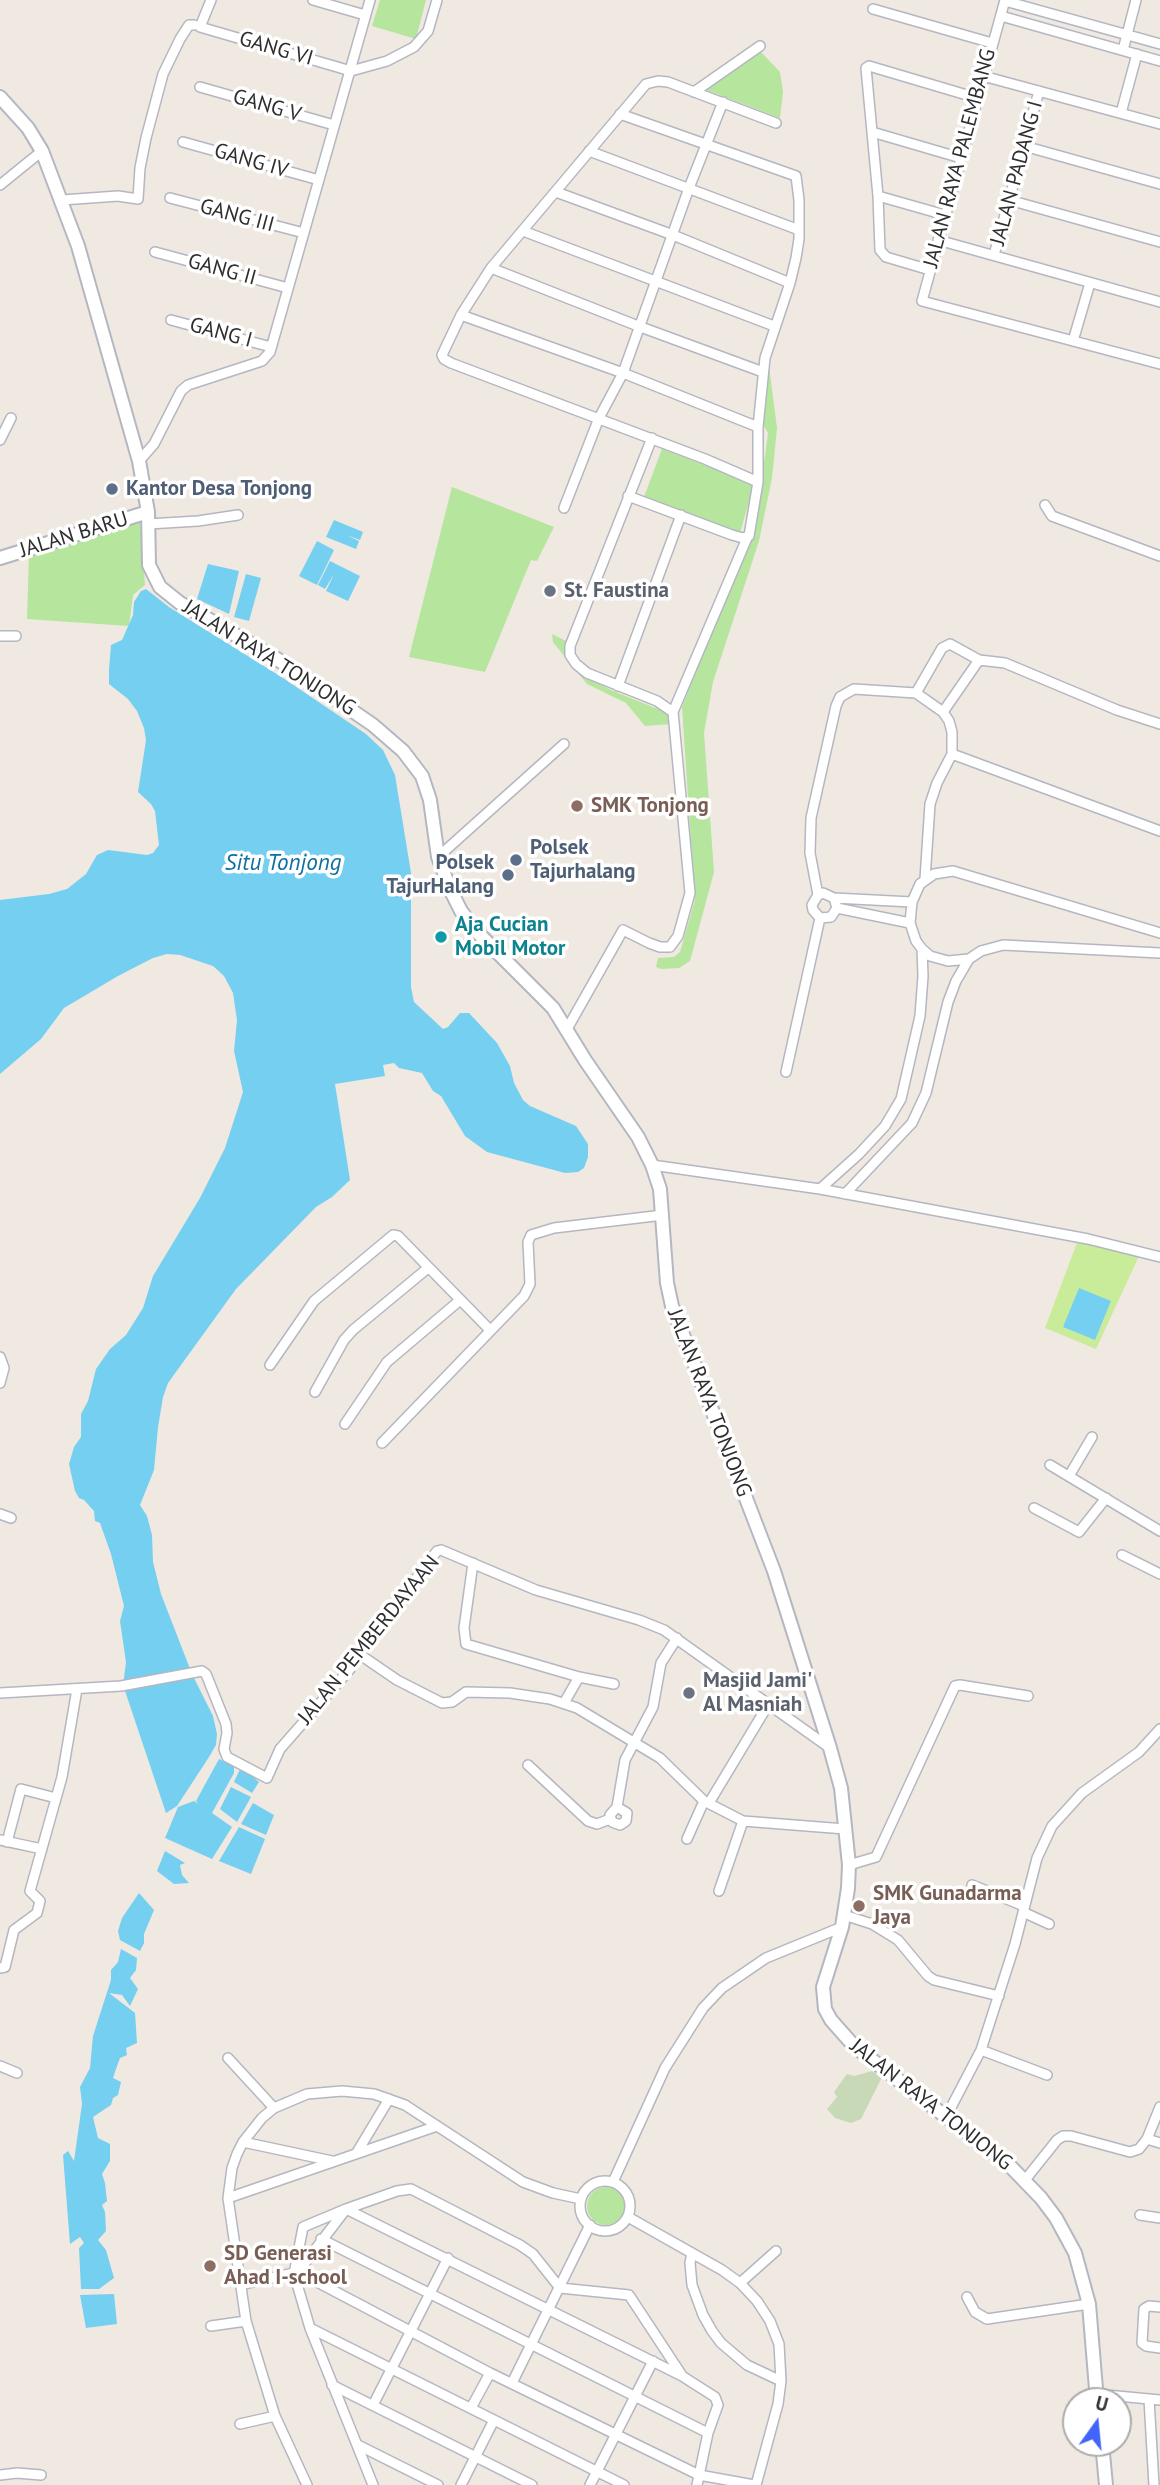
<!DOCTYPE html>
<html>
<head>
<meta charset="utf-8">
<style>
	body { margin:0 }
	#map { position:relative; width:1160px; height:2485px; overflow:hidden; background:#efe9e1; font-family:"PT Sans",sans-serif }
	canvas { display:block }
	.north { position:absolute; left:1062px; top:2387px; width:70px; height:70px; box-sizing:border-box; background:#fff; border:2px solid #ababab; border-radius:50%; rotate:15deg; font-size:19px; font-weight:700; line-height:28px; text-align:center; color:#2e2e2e }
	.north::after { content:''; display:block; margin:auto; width:24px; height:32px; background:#4264fb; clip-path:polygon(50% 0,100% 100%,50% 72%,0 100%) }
</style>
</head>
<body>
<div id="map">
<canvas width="1160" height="2485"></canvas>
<div class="north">U</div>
</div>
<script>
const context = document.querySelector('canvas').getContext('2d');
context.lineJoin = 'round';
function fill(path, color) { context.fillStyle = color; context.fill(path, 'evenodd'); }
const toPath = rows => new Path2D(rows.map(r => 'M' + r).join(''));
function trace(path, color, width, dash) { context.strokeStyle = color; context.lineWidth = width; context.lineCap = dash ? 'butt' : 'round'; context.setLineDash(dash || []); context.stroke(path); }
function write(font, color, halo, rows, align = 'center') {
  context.font = font + ' "PT Sans",sans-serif'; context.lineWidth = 7; context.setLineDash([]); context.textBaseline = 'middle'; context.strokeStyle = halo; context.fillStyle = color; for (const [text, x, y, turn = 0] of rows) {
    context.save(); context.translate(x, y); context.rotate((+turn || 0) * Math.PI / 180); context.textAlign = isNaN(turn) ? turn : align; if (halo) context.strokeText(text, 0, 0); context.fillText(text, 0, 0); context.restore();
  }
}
fill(toPath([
	[380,0,426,0,416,39,372,26],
	[760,51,780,72,783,92,780,118,704,89],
	[769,366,777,428,772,478,759,541,713,682,704,733,714,872,690,961,679,968,661,969,656,967,658,958,674,957,680,952,695,900,682,707,749,539,765,456,768,433,761,421],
	[662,449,754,484,740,533,644,497],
	[452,487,554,527,537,561,531,560,485,672,409,657],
	[140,520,145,585,133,595,129,626,27,619,29,554],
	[552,634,568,642,567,648,588,678,613,691,668,713,671,724,645,726,626,703,587,684,553,642],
	'587 2206a19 19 0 1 1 38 0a19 19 0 1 1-38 0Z'
]), '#b6e59e');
fill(toPath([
	[872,2071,882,2077,861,2119,851,2123,835,2118,827,2109,837,2097,834,2092,847,2074,854,2076]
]), '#c8d9b8');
fill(toPath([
	[1078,1240,1140,1254,1096,1349,1045,1328]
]), '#c9ec9a');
fill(toPath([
	[334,520,363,532,360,540,346,535,359,541,356,549,326,537],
	[317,541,334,550,317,585,299,576],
	[330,561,360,576,348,601,326,591,334,574,325,589,318,585],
	[208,564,239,571,229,614,197,599],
	[246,574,261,578,249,621,234,617],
	[146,589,169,607,283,678,366,734,383,750,395,775,411,873,411,987,414,1002,443,1029,448,1027,460,1013,469,1013,497,1043,510,1066,514,1083,523,1100,530,1106,576,1126,588,1144,588,1157,584,1168,578,1172,565,1173,487,1152,465,1136,441,1096,433,1091,422,1073,399,1068,394,1063,383,1065,385,1076,335,1084,350,1180,332,1197,316,1207,236,1289,168,1383,163,1397,158,1427,154,1470,140,1505,147,1516,152,1535,153,1562,161,1594,192,1674,213,1716,217,1734,216,1745,209,1757,177,1806,166,1813,123,1685,126,1662,120,1621,124,1606,111,1554,100,1523,95,1521,94,1511,84,1500,79,1498,75,1491,69,1464,74,1447,81,1437,81,1414,88,1401,96,1369,110,1349,126,1335,143,1308,153,1276,200,1198,225,1148,243,1092,234,1051,237,1020,233,993,224,976,213,966,180,955,167,954,153,958,118,976,64,1008,41,1039,0,1074,0,900,49,894,67,889,86,874,97,855,108,850,147,855,153,853,159,845,155,811,151,804,138,792,146,740,144,728,137,711,128,699,109,684,109,670,111,645,122,640,133,615,134,602,141,591],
	[1079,1288,1111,1301,1095,1340,1063,1327],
	[219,1759,234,1766,234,1773,212,1813,232,1827,212,1859,165,1838,178,1807,194,1801,199,1804,196,1801],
	[241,1767,259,1782,252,1793,234,1782],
	[231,1787,251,1797,237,1822,220,1809],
	[253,1803,274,1815,266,1835,241,1824],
	[239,1827,265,1839,251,1874,219,1861],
	[165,1851,185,1863,180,1865,182,1875,189,1883,174,1884,157,1871],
	[139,1893,154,1910,144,1934,144,1943,140,1951,120,1940,118,1931,122,1918],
	[121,1949,137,1958,136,1970,130,1978,138,1989,130,2006,122,1995,109,1993,135,2013,137,2043,126,2048,127,2055,120,2058,116,2069,113,2078,121,2082,118,2095,113,2098,111,2105,93,2117,98,2138,110,2144,110,2161,102,2174,105,2183,107,2201,102,2205,105,2212,106,2231,98,2240,106,2250,114,2278,99,2289,81,2289,79,2248,84,2243,80,2237,70,2244,63,2155,68,2151,74,2161,82,2104,80,2087,90,2068,93,2036,111,1980,111,1970,118,1962],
	[114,2294,117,2324,86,2328,80,2295]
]), '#75cff0');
const street = toPath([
	[211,0,200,27,351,71,387,61,414,47,428,31,437,0],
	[313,0,365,15],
	[1005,0,922,301,1160,364],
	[1005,1,1160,44],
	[873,9,992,43],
	[1001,16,1160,61],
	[1123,50,1136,0],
	[983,76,1160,124],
	[200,87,334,125],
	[694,92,760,46],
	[1121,113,1137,54],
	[620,114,796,176,799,200,799,239,796,258,790,283,765,358,758,427,758,482,749,536,743,538,732,535,628,496],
	[872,132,961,158],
	[183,142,319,180],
	[1024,146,1160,184],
	[589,151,799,230],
	[0,185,42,151],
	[556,192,673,235,790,283],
	[878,196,945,215],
	[170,198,304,233],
	[62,200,118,196,138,199,140,168,146,138,163,74,180,39,189,25,194,25],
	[1009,200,1160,242],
	[523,231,774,326],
	[938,240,1160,302],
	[155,252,288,288],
	[994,255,1039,91],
	[491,268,638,326,763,372],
	[930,270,886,257,880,250,878,196,866,68,869,66,977,98],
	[461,315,623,373,758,427],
	[171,320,271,347],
	[1073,341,1090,283],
	[0,440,11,418],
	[139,461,154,444,181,391,188,385,262,361,270,352,370,0],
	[758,482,705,459,451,363,444,359,442,355,461,315,491,268,646,84,658,81,668,82,776,123],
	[1045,505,1052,516,1160,556],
	[564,508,599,418,623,373,689,188,723,102],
	[148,524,198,521,238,515],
	[0,636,16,636],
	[618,686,681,515],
	[916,693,942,648,950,644,979,660,1005,663,1117,710,1160,724],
	[673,712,747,538],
	[943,712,979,660],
	[952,754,1160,831],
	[438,857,564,744],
	[818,895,823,893,834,898,837,908,831,917,820,918,813,910,812,905,818,895,810,853,811,818,836,706,840,697,854,689,916,693,943,712,949,721,952,732,952,754,937,783,930,804,925,879],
	[834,898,912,902],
	[837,908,910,923],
	[1160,933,953,871,934,874,920,884,912,902,910,923,916,941,922,949,930,956,948,961,969,959,981,951,1003,945,1160,953],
	[567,1029,623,930,649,943,660,947,670,947,678,936,690,893,673,712,657,701,587,673,576,664,570,655,570,646,652,438],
	[786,1072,820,918],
	[652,1165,820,1189,1088,1239,1160,1257],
	[820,1189,859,1154,885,1126,901,1099,920,1016,923,976,922,949],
	[845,1194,912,1123,926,1093,948,1002,956,981,969,959],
	[0,1357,4,1368,0,1383],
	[270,1365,314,1301,393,1235,398,1236,490,1330],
	[315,1392,344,1340,353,1330,428,1268],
	[345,1424,387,1362,459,1301],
	[382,1443,524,1296,530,1284,528,1242,531,1235,554,1228,663,1215],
	[1050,1465,1160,1531],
	[1069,1476,1092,1437],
	[1034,1508,1079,1532,1106,1498],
	[0,1514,11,1518],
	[1122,1555,1160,1574],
	[473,1563,464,1628,466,1644,579,1677,614,1684],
	[359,1654,397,1680,442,1703,452,1702,466,1692,510,1693,550,1699,577,1708,660,1758,704,1801,743,1821,845,1829],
	[0,1693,121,1686,202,1671,206,1674,226,1724,227,1733,224,1749,227,1757,267,1778,280,1749,350,1669,359,1654,437,1551,441,1550,536,1590,639,1620,664,1630,830,1748],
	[564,1703,579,1677],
	[528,1765,588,1821,597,1824,610,1819],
	[709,1803,768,1705],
	[617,1807,627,1813,626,1821,620,1825,612,1822,610,1815,617,1807,625,1760,653,1707,661,1663,677,1638],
	[687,1839,704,1801],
	[0,1840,42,1849],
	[7,1842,21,1789,56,1798],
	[849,1865,876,1857,955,1686,960,1685,1028,1696],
	[972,1885,1024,1906],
	[719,1891,743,1821],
	[1023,1912,1049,1924],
	[844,1915,872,1924,898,1940,928,1976,934,1980,999,1996],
	[0,1968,5,1967,14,1930,37,1913,40,1901,30,1891,62,1777,77,1689],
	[981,2050,1047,2075],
	[228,2058,274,2108],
	[0,2066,17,2073],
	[946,2117,981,2050,1015,1944,1037,1858,1052,1826,1082,1793,1139,1752,1160,1729],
	[1147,2139,1160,2107],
	[243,2142,332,2161],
	[356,2154,389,2099],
	[1025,2180,1057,2140,1063,2136,1071,2136,1130,2152,1139,2149,1147,2139,1160,2143],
	'580 2206a25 25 0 1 1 50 0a25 25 0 1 1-50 0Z',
	[613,2182,665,2068,703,2008,722,1988,766,1958,842,1927],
	[228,2198,437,2126],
	[1140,2215,1160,2218],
	[628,2217,722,2270,740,2283,757,2301,770,2321,779,2344,781,2381,778,2404,756,2485],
	[321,2239,708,2433],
	[692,2253,690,2263,692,2285,703,2315,712,2331,721,2343,747,2365,781,2381],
	[298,2272,490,2373,699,2475,754,2485],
	[740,2283,776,2251],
	[240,2285,298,2272,346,2209,397,2191,411,2189,520,2245,533,2254,560,2288,629,2295,681,2374],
	[967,2297,975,2312,987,2319,1089,2304],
	[1160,2307,1149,2306,1144,2309,1142,2343,1146,2346,1160,2348],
	[211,2326,246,2321],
	[310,2328,624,2485],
	[512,2383,590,2225],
	[332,2385,532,2485],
	[1096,2394,1160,2400],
	[1149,2399,1154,2485],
	[373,2405,448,2258],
	[471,2408,490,2373],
	[240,2424,275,2416],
	[358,2445,438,2485],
	[0,2475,17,2473,41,2475],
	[307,2485,275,2416,246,2321,228,2198,232,2168,237,2154,243,2142,262,2118,274,2108,307,2094,342,2091,374,2094,405,2105,523,2182,553,2193,581,2199],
	[373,2485,310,2328,294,2274,303,2227,346,2209,682,2376,715,2397,718,2405,708,2433,697,2485],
	[461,2485,494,2420],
	[590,2485,653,2361]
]);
const secondary = toPath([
	[0,97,28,128,42,151,78,246,139,461,148,512,149,565,160,587,180,603,277,659,373,725,403,751,422,776,430,800,438,857,450,889,461,911,477,932,553,1008,585,1060,638,1137,652,1165,660,1189,667,1283,672,1306,774,1571,830,1748,841,1788,849,1865,848,1888,842,1927,823,1987,825,2009,831,2020,854,2046,1010,2166,1041,2198,1056,2218,1075,2253,1089,2304,1097,2401],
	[0,558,148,512],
	[1102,2443,1106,2485]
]);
trace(street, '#b4b7c1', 12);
trace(secondary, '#b4b7c1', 16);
trace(street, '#fff', 9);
trace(secondary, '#fff', 12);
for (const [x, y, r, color] of [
	[112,489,7,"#5c6f8a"],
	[550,591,7,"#6b7280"],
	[577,806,7,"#8d6e63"],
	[516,860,7,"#5c6f8a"],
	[508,875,7,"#5c6f8a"],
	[441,937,7,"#0f9aa8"],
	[689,1693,7,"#6b7280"],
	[859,1906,7,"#8d6e63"],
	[210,2266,7,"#8d6e63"]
]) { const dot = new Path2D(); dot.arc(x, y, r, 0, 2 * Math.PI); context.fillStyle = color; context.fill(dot); trace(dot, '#fff', 2.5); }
write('21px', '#2e2e2e', '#fff', [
	["GANG VI",276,49,16],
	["GANG V",267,106,16],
	["JALAN RAYA PALEMBANG",960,158,-75],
	["GANG IV",251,161,16],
	["JALAN PADANG I",1017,173,-75],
	["GANG III",237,216,15],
	["GANG II",222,270,15],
	["GANG I",221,333,15],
	["JALAN BARU",74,535,-17],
	["JALAN RAYA TONJONG",269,658,32],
	["JALAN RAYA TONJONG",709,1403,69],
	["JALAN PEMBERDAYAAN",369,1640,-51],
	["JALAN RAYA TONJONG",931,2105,38]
]);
write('bold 21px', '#4e5e75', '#fff', [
	["Kantor Desa Tonjong",126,489],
	["Polsek",530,848],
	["Tajurhalang",530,872],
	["Polsek",494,863,"right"],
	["TajurHalang",494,887,"right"]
], 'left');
write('bold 21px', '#5b616d', '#fff', [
	["St. Faustina",564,591],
	["Masjid Jami'",703,1681],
	["Al Masniah",703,1705]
], 'left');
write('bold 21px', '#785e54', '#fff', [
	["SMK Tonjong",591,806],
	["SMK Gunadarma",873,1894],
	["Jaya",873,1918],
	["SD Generasi",224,2254],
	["Ahad I-school",224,2278]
], 'left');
write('bold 21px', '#0d838f', '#fff', [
	["Aja Cucian",455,925],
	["Mobil Motor",455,949]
], 'left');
write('italic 23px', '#0d6fa3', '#fff', [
	["Situ Tonjong",283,863]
]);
</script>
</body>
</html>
